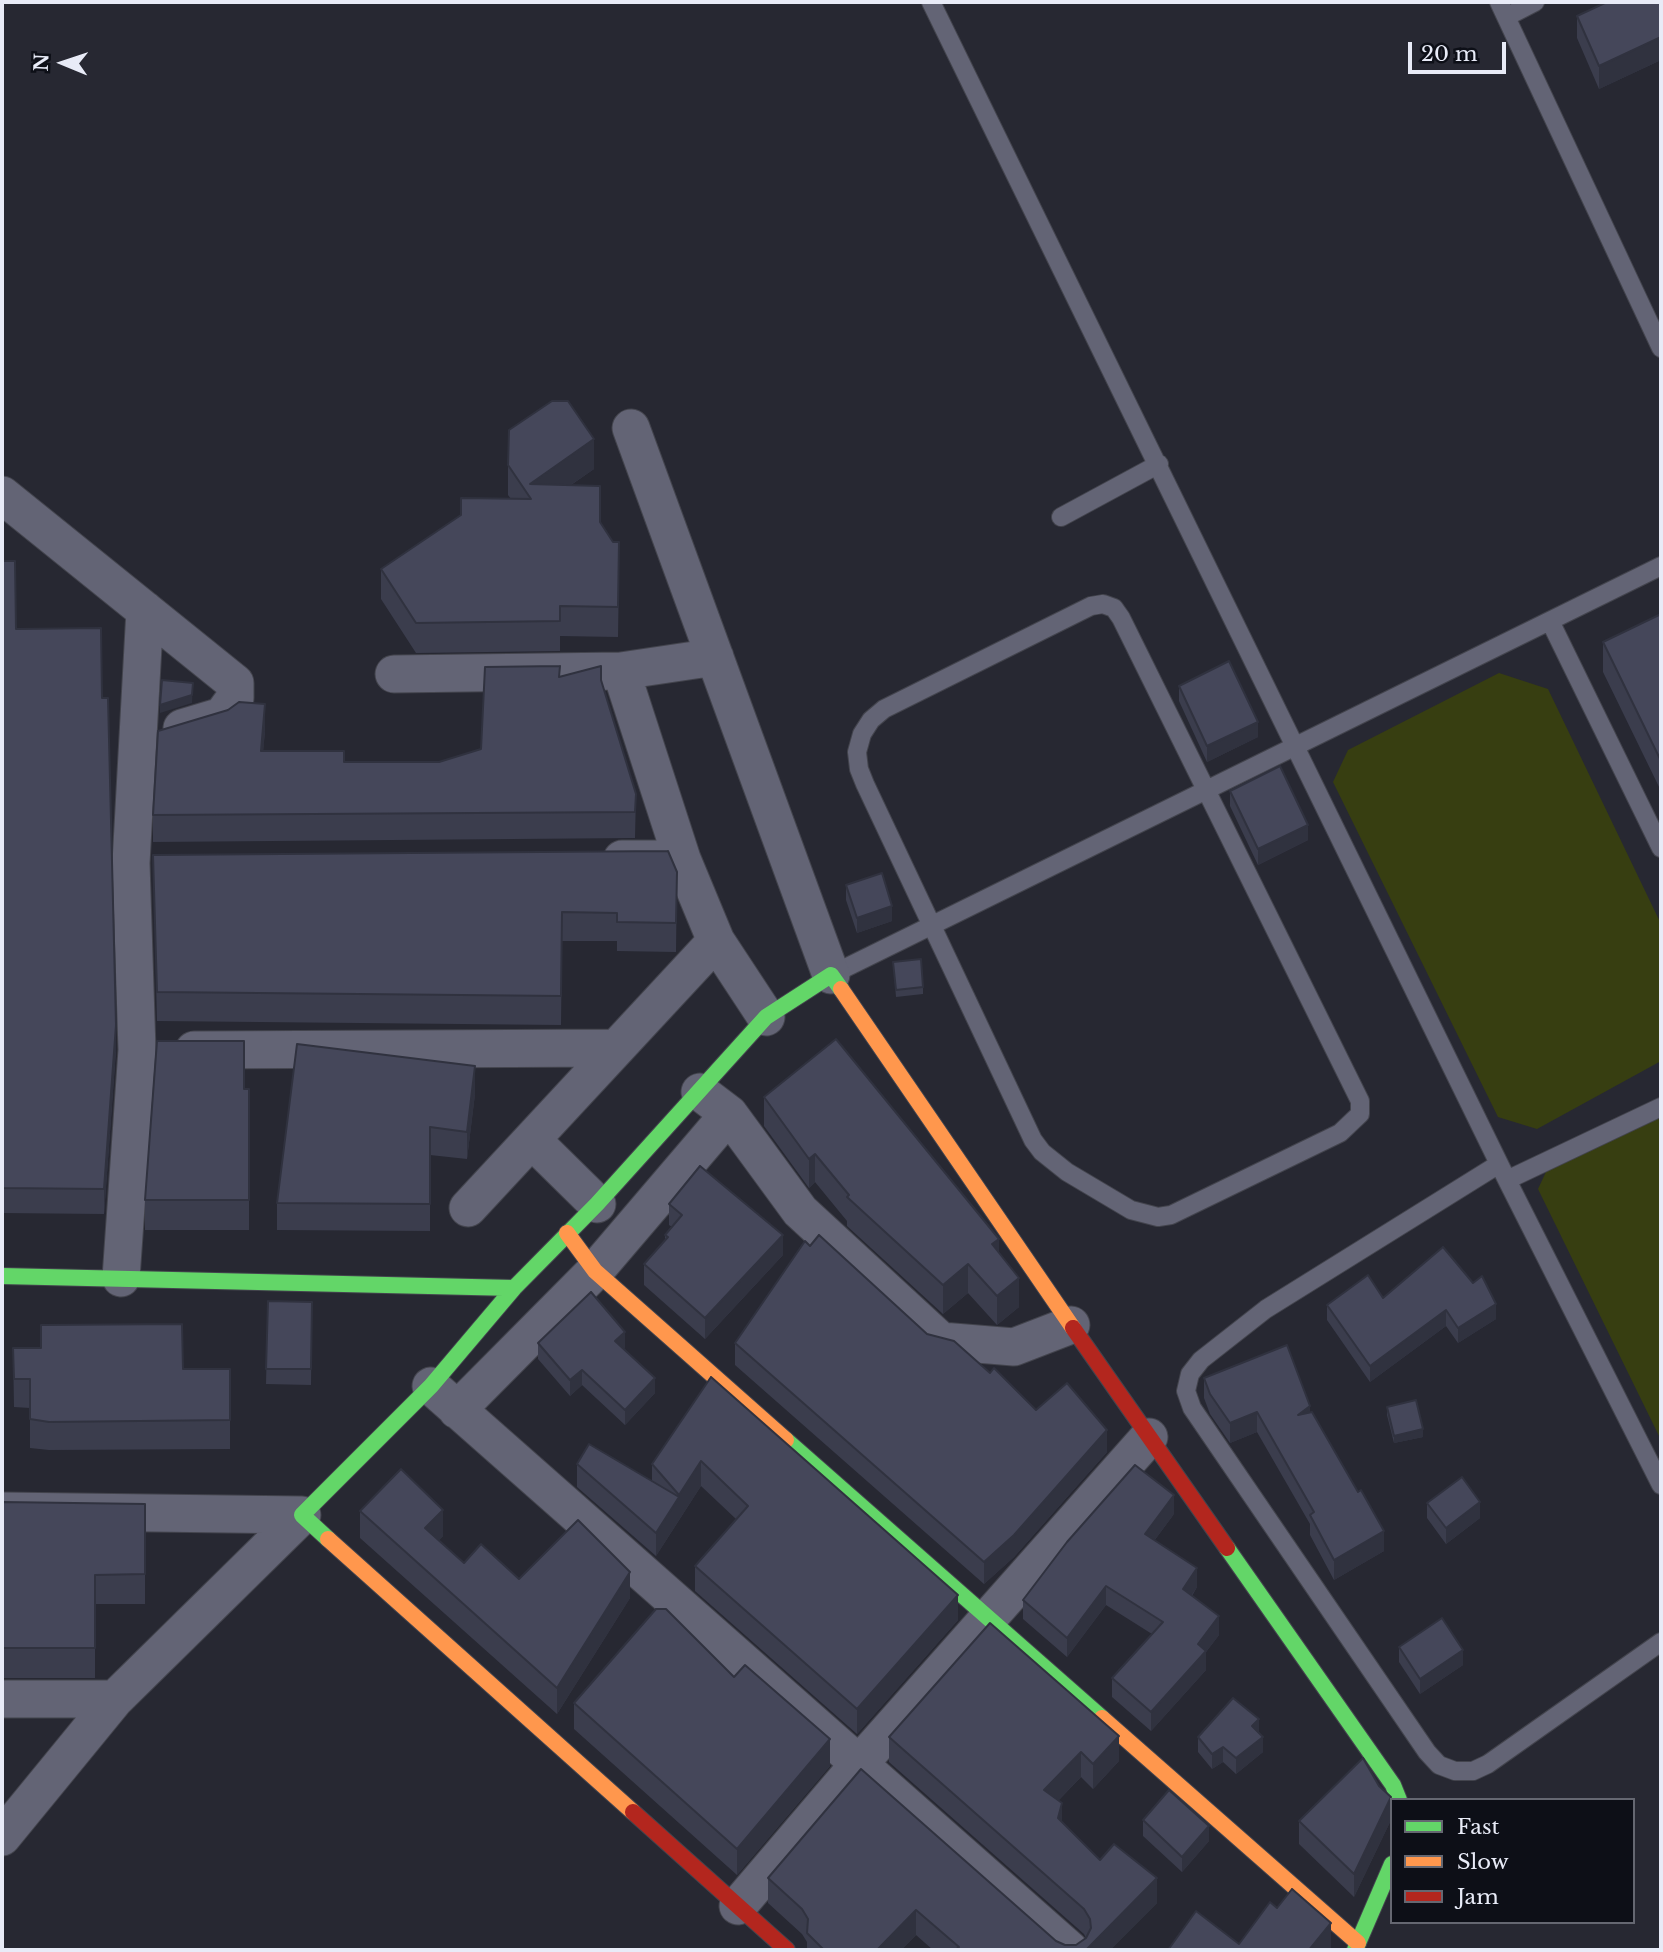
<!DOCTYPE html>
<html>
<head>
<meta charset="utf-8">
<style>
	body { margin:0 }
	#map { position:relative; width:1663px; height:1952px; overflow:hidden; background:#272832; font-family:"Libre Baskerville",serif }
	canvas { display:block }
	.frame { position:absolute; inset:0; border:4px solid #e8ebf7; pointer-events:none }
	.legend { position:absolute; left:1390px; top:1798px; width:245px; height:126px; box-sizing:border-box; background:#0d0f17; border:2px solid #656771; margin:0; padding:9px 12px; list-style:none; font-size:21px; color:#e8ebf7 }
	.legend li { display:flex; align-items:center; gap:14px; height:35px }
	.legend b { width:35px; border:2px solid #656771 }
	.north { position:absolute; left:28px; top:28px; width:70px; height:70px; -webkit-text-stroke:5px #0d0f17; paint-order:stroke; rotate:272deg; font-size:19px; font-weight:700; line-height:28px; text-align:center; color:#e8ebf7 }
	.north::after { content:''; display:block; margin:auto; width:24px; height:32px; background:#e8ebf7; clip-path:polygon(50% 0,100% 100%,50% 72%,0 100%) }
	.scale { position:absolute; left:1408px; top:42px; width:98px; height:32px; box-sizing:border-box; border:4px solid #e8ebf7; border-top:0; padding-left:9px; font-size:21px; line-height:24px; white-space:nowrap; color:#e8ebf7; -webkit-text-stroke:5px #0d0f17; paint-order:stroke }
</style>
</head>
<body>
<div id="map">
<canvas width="1663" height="1952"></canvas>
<div class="frame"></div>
<ul class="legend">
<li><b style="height:9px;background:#63d668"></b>Fast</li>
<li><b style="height:9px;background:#ff974d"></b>Slow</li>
<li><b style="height:9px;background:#b3261e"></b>Jam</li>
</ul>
<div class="north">N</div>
<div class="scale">20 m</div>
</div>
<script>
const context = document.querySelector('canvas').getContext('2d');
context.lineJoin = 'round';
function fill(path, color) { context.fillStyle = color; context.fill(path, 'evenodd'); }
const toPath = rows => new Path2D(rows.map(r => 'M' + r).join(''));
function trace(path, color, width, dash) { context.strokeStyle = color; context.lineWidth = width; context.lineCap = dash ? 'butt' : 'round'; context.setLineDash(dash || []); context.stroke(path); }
fill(toPath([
	[1499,673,1548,689,1661,924,1661,1061,1537,1129,1498,1117,1333,782,1348,750],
	[1661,1104,1661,1440,1538,1189,1552,1159]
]), '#373e11');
const lane = toPath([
	[931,2,1507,1180,1661,1485],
	[1499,2,1661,348],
	[1506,17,1535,2],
	[1061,517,1159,464],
	[1103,604,1114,608,1121,618,1360,1101,1360,1114,1340,1133,1171,1215,1158,1217,1131,1210,1067,1172,1042,1152,1033,1140,865,784,859,769,857,752,862,734,871,720,884,709,1091,606,1103,604],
	[1550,621,1661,848],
	[831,975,1661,566],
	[1499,1164,1266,1309,1201,1360,1190,1374,1186,1391,1192,1408,1427,1752,1439,1765,1455,1771,1473,1771,1488,1764,1661,1642],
	[1507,1180,1661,1107]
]);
const street = toPath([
	[631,428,831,975],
	[2,495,235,683,235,698,222,716,182,728],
	[621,671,682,859,716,941,766,1017],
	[394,674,621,671,715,657],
	[622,859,682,859],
	[194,1050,616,1048],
	[700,1092,729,1114,800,1211,941,1341,1014,1347,1071,1325],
	[533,1141,597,1204],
	[468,1208,716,941],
	[121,1278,137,1050,131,863,145,610],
	[431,1386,1070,1950],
	[457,1410,595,1271,729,1114],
	[2,1511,302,1515],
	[2,1699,115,1699],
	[2,1837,115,1699,302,1515],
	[738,1906,859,1764,1149,1437]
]);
const fast = toPath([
	[2,1276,514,1288],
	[786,1440,1102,1718],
	[328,1539,302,1515,431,1386,514,1288,597,1204,766,1017,831,975,841,989],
	[1227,1548,1393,1785,1399,1800],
	[1355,1950,1392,1864]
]);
const slow = toPath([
	[841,989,1073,1328],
	[567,1233,595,1271,786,1440],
	[328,1539,633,1812],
	[1102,1718,1358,1943]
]);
const jam = toPath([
	[1073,1328,1227,1548],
	[633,1812,787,1950]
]);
trace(lane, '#43444d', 20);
trace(street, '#43444d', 39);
trace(fast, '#43444d', 18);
trace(slow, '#43444d', 18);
trace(jam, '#43444d', 18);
trace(lane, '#636475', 18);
trace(street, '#636475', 37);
trace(fast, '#63d668', 16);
trace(slow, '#ff974d', 16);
trace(jam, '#b3261e', 16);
fill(toPath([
	[1661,2,1661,60,1599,89,1577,38,1577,16],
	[508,465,594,469,571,485,600,523,619,572,618,637,560,636,560,651,416,653,381,599,381,569,511,499,508,495],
	[2,561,16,629,102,698,116,1050,104,1214,2,1213],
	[1661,614,1661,791,1603,672,1603,642],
	[560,677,601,680,636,794,635,838,153,842,153,815,265,731,263,751,344,762,439,762,481,749],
	[1179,686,1258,737,1207,762,1179,701],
	[1230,791,1308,840,1258,865,1230,806],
	[153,855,677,872,676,952,617,951,617,941,562,941,561,1025,157,1021],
	[846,885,892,921,857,933,846,900],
	[893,962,923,987,923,994,896,997],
	[244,1089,249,1089,249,1230,145,1230,145,1200],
	[475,1094,467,1159,430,1155,430,1231,277,1230,277,1203],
	[764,1097,999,1253,1019,1307,997,1325,968,1293,943,1314,847,1226,847,1221,815,1182,809,1188,764,1126],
	[669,1204,783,1255,705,1339,644,1285,644,1264,665,1241,665,1235,672,1227,669,1225],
	[810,1246,927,1334,990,1373,1036,1410,1107,1452,1014,1557,984,1584,735,1365,735,1343],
	[1383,1298,1496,1319,1458,1343,1446,1326,1370,1382,1327,1320,1327,1305],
	[268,1301,312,1302,311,1385,266,1384],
	[538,1343,625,1347,624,1348,655,1393,625,1425,582,1385,570,1396,538,1359],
	[13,1348,183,1369,230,1369,230,1449,49,1450,30,1448,30,1408,14,1407],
	[711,1377,958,1620,857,1734,695,1591,695,1566,736,1519,701,1486,656,1556,577,1487,577,1464,652,1481,652,1464],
	[1204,1378,1310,1412,1384,1551,1334,1580,1310,1535,1310,1524,1257,1432,1230,1443,1210,1414,1204,1398],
	[1387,1407,1423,1437,1394,1443,1387,1415],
	[2,1502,145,1504,145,1604,95,1604,95,1678,2,1678],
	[1427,1503,1480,1518,1446,1544,1427,1518],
	[360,1511,443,1536,439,1540,464,1563,519,1579,630,1598,557,1714,360,1538],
	[1174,1514,1154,1541,1197,1587,1192,1596,1219,1635,1206,1652,1206,1670,1151,1731,1112,1697,1112,1678,1152,1634,1106,1605,1067,1657,1023,1619,1023,1600],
	[990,1623,1119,1761,1093,1789,1081,1777,1058,1801,1062,1822,1100,1860,1157,1903,1110,1950,933,1950,916,1935,901,1950,807,1950,807,1942,802,1934,768,1903,768,1878,1056,1941,1065,1945,1076,1945,1086,1938,1084,1934,889,1762,889,1737],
	[1399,1647,1463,1665,1420,1694,1399,1662],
	[734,1677,830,1766,737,1875,574,1729,574,1703],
	[1259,1733,1263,1752,1236,1774,1223,1762,1212,1769,1198,1752,1198,1737],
	[1143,1820,1209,1841,1182,1872,1143,1836],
	[1391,1820,1354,1897,1299,1844,1299,1821]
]), '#3b3d4d');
fill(toPath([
	[1661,37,1661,60,1599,89,1599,66],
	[594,439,594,469,531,512,530,484],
	[193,683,192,703,160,713,160,705],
	[265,704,265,731,261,778,261,751],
	[1258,722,1258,737,1207,762,1207,746],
	[1308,825,1308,840,1258,865,1258,849],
	[892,906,892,921,857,933,857,918],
	[116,1025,116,1050,104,1214,104,1189],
	[475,1066,475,1094,467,1159,467,1132],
	[815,1154,815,1182,809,1188,809,1159],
	[783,1235,783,1255,705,1339,705,1318],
	[999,1239,999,1268,992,1244],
	[968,1264,968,1293,943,1314,943,1285],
	[1019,1278,1019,1307,997,1325,997,1296],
	[1496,1304,1496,1319,1458,1343,1458,1328],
	[1446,1310,1446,1326,1370,1382,1370,1366],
	[625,1332,625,1347,615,1356,615,1341],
	[582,1370,582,1385,570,1396,570,1380],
	[655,1378,655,1393,625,1425,625,1410],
	[1310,1406,1310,1426,1298,1415],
	[1257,1412,1257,1432,1230,1443,1230,1423],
	[1423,1429,1423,1437,1394,1443,1394,1436],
	[1107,1430,1107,1452,1014,1557,984,1584,984,1562],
	[701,1461,701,1486,679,1520,679,1495],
	[1174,1495,1174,1514,1145,1553,1145,1534],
	[679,1497,679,1520,656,1556,656,1533],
	[1480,1502,1480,1518,1446,1544,1446,1528],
	[443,1510,443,1536,425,1554,425,1528],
	[1384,1531,1384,1551,1334,1580,1334,1560],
	[1197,1568,1197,1587,1183,1608,1183,1589],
	[630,1572,630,1598,557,1714,557,1688],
	[1106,1586,1106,1605,1067,1657,1067,1638],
	[958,1595,958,1620,857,1734,857,1709],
	[1219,1616,1219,1635,1206,1652,1206,1670,1151,1731,1151,1712],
	[1463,1650,1463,1665,1420,1694,1420,1679],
	[1259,1719,1259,1734,1252,1726],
	[1119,1736,1119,1761,1093,1789,1093,1764],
	[1263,1737,1263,1752,1236,1774,1236,1758],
	[830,1739,830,1766,737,1875,737,1849],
	[1223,1747,1223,1762,1212,1769,1212,1754],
	[1081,1752,1081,1777,1044,1815,1044,1790],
	[1391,1797,1391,1820,1354,1897,1354,1874],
	[1062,1803,1062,1828,1058,1818],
	[1209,1826,1209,1841,1182,1872,1182,1857],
	[1157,1878,1157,1903,1110,1950,1086,1950],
	[916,1910,916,1935,901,1950,877,1950],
	[1331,1923,1331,1948,1329,1950,1309,1950]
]), '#30323f');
const building = toPath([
	[1607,2,1661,2,1661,37,1599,66,1577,16,1607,2],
	[552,401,568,401,594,439,530,484,600,486,600,522,613,542,619,542,618,607,560,606,560,621,416,623,381,569,461,515,461,498,531,499,508,465,509,430,552,401],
	[2,561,15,561,16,629,101,628,102,698,108,698,116,1025,104,1189,2,1188,2,561],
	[1661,614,1661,761,1603,642,1661,614],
	[1229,661,1258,722,1207,746,1179,686,1229,661],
	[560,666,559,677,601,666,601,680,636,794,635,812,153,815,158,731,228,710,239,702,265,704,261,751,344,751,344,762,439,762,481,749,485,667,560,666],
	[162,680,193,683,192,695,160,705,162,680],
	[1280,766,1308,825,1258,849,1230,791,1280,766],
	[668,851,677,872,676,923,617,922,617,913,562,912,561,996,157,992,153,855,668,851],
	[882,873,892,906,857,918,846,885,882,873],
	[921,959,923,987,896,990,893,962,921,959],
	[836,1039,999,1239,992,1244,1019,1278,997,1296,968,1264,943,1285,847,1197,849,1195,815,1154,809,1159,764,1097,836,1039],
	[157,1041,244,1041,244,1089,249,1089,249,1200,145,1200,157,1041],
	[297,1044,475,1066,467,1132,430,1127,430,1204,277,1203,297,1044],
	[700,1166,783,1235,705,1318,644,1264,668,1237,665,1235,682,1215,669,1204,700,1166],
	[819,1235,927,1334,954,1341,990,1373,994,1368,1036,1410,1067,1383,1107,1430,1014,1535,984,1562,735,1343,805,1241,810,1246,819,1235],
	[1443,1247,1473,1283,1482,1276,1496,1304,1458,1328,1446,1310,1370,1366,1327,1305,1368,1275,1383,1298,1443,1247],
	[591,1292,625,1332,615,1341,655,1378,625,1410,582,1370,570,1380,538,1343,591,1292],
	[268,1301,312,1302,311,1369,266,1369,268,1301],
	[182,1324,183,1369,230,1369,230,1420,49,1422,30,1419,30,1379,14,1379,13,1348,41,1348,41,1325,182,1324],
	[1287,1345,1310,1406,1298,1415,1312,1412,1358,1492,1361,1490,1384,1531,1334,1560,1310,1515,1314,1512,1257,1412,1230,1423,1210,1394,1204,1378,1287,1345],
	[711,1377,958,1595,857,1709,695,1566,748,1506,701,1461,679,1495,652,1464,711,1377],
	[1416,1400,1423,1429,1394,1436,1387,1407,1416,1400],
	[589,1444,679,1497,656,1533,577,1464,589,1444],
	[1135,1465,1174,1495,1145,1534,1197,1568,1183,1589,1219,1616,1198,1644,1206,1651,1151,1712,1112,1678,1163,1622,1106,1586,1067,1638,1023,1600,1067,1542,1135,1465],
	[401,1469,443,1510,425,1528,464,1563,481,1544,519,1579,578,1520,630,1572,557,1688,360,1511,401,1469],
	[1462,1477,1480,1502,1446,1528,1427,1503,1462,1477],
	[2,1502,145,1504,145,1574,95,1575,95,1648,2,1648,2,1502],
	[656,1609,666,1609,734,1677,745,1665,830,1739,737,1849,574,1703,656,1609],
	[1442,1618,1463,1650,1420,1679,1399,1647,1442,1618],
	[990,1623,1119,1736,1093,1764,1081,1752,1044,1790,1062,1803,1058,1818,1100,1860,1114,1844,1157,1878,1086,1950,955,1950,959,1947,916,1910,877,1950,824,1950,807,1933,808,1919,802,1909,768,1878,861,1769,1056,1941,1065,1945,1076,1945,1086,1938,1091,1928,1090,1919,1084,1909,889,1737,990,1623],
	[1233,1698,1259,1719,1252,1726,1263,1737,1236,1758,1223,1747,1212,1754,1198,1737,1233,1698],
	[1363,1758,1379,1786,1391,1797,1354,1874,1299,1821,1363,1758],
	[1169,1790,1209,1826,1182,1857,1143,1820,1169,1790],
	[1292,1889,1331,1923,1309,1950,1168,1950,1196,1911,1239,1944,1270,1902,1277,1908,1292,1889]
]);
fill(building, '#45475a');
trace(building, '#30323f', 2);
</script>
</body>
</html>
